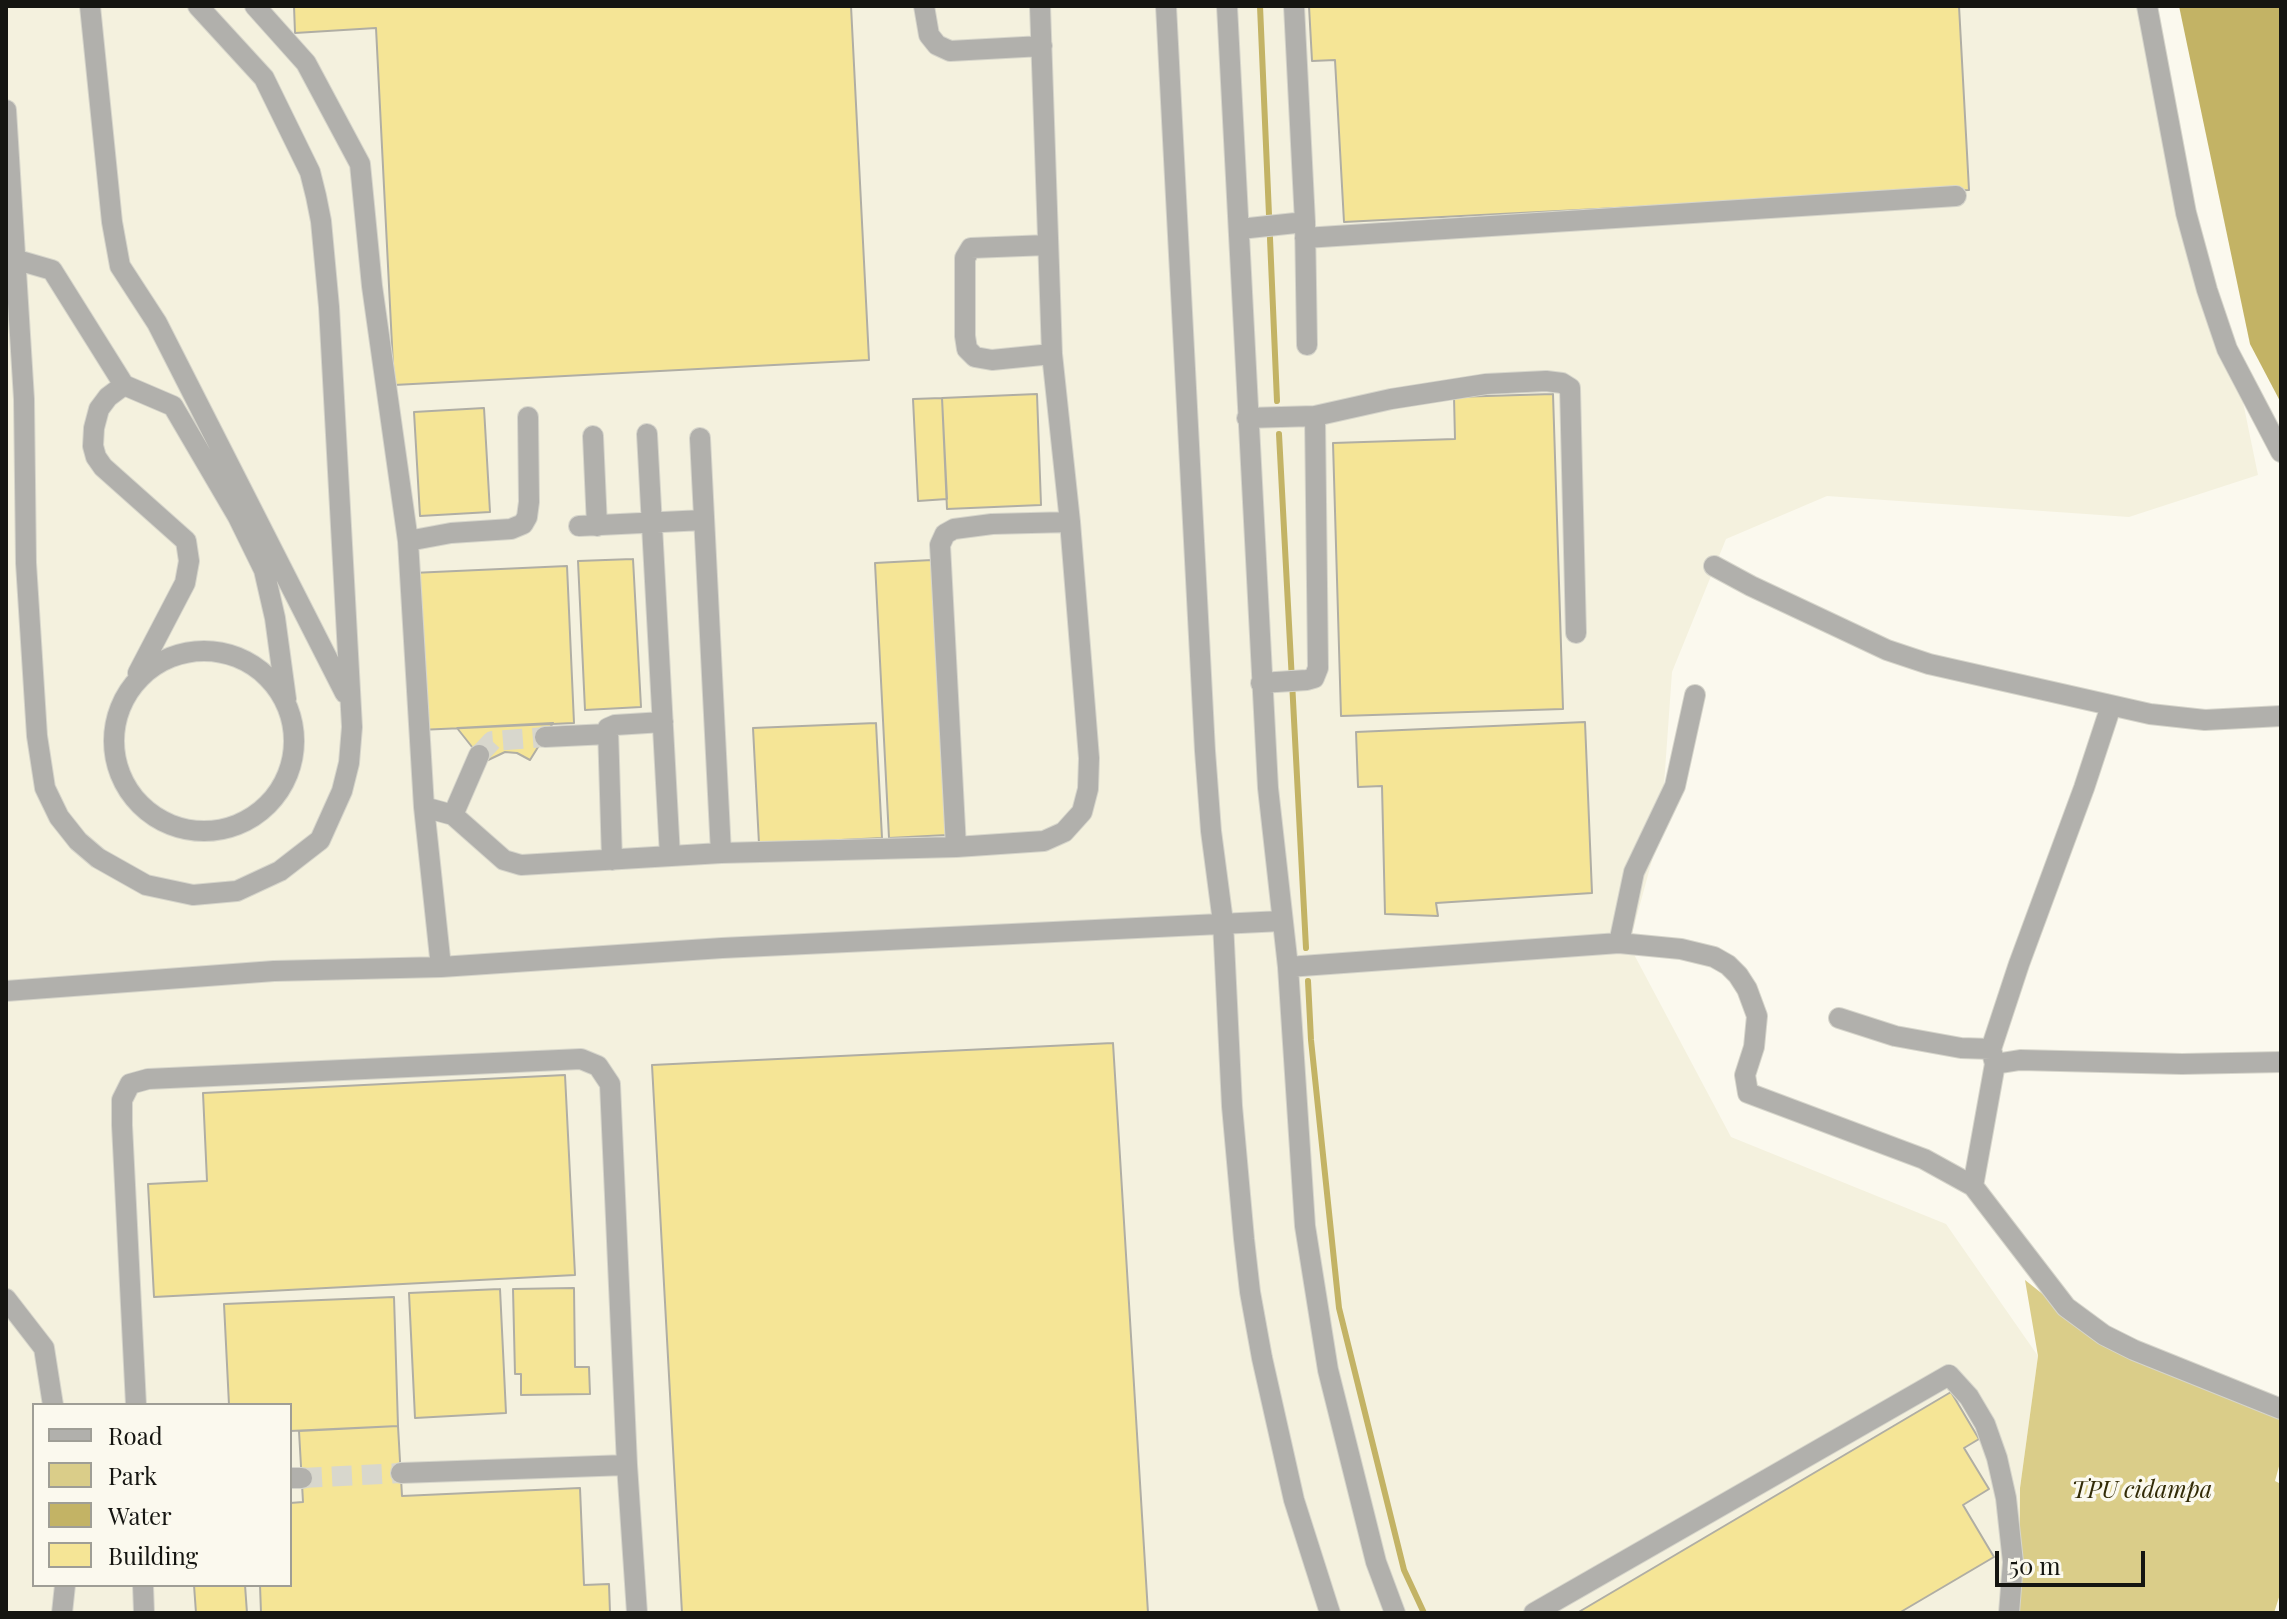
<!DOCTYPE html>
<html>
<head>
<meta charset="utf-8">
<style>
	body { margin:0 }
	#map { position:relative; width:2287px; height:1619px; overflow:hidden; background:#fbf9ee; font-family:"Playfair Display",serif }
	canvas { display:block }
	.frame { position:absolute; inset:0; border:8px solid #151511; pointer-events:none }
	.legend { position:absolute; left:32px; top:1403px; width:260px; height:184px; box-sizing:border-box; background:#fbf9ee; border:2px solid #9f9e96; margin:0; padding:10px 14px; list-style:none; font-size:24px; color:#151511 }
	.legend li { display:flex; align-items:center; gap:16px; height:40px }
	.legend b { width:40px; border:2px solid #9f9e96 }
	.scale { position:absolute; left:1995px; top:1551px; width:150px; height:36px; box-sizing:border-box; border:4px solid #151511; border-top:0; padding-left:10px; font-size:24px; line-height:28px; white-space:nowrap; color:#151511; -webkit-text-stroke:6px #fbf9ee; paint-order:stroke }
</style>
</head>
<body>
<div id="map">
<canvas width="2287" height="1619"></canvas>
<div class="frame"></div>
<ul class="legend">
<li><b style="height:10px;background:#b1b0ac"></b>Road</li>
<li><b style="height:22px;background:#dacd89"></b>Park</li>
<li><b style="height:22px;background:#c3b365"></b>Water</li>
<li><b style="height:22px;background:#f5e596"></b>Building</li>
</ul>
<div class="scale">50 m</div>
</div>
<script>
const context = document.querySelector('canvas').getContext('2d');
context.lineJoin = 'round';
function fill(path, color) { context.fillStyle = color; context.fill(path, 'evenodd'); }
const toPath = rows => new Path2D(rows.map(r => 'M' + r).join(''));
function trace(path, color, width, dash) { context.strokeStyle = color; context.lineWidth = width; context.lineCap = dash ? 'butt' : 'round'; context.setLineDash(dash || []); context.stroke(path); }
function write(font, color, halo, rows, align = 'center') {
  context.font = font + ' "Playfair Display",serif'; context.lineWidth = 7; context.setLineDash([]); context.textBaseline = 'middle'; context.strokeStyle = halo; context.fillStyle = color; for (const [text, x, y, turn = 0] of rows) {
    context.save(); context.translate(x, y); context.rotate((+turn || 0) * Math.PI / 180); context.textAlign = isNaN(turn) ? turn : align; if (halo) context.strokeText(text, 0, 0); context.fillText(text, 0, 0); context.restore();
  }
}
fill(toPath([
	[6,6,2141,6,2236,368,2258,475,2129,517,1827,496,1726,539,1672,672,1661,827,1629,945,1731,1137,1946,1224,2038,1356,2020,1488,2019,1613,6,1613],
	[34,1405,290,1405,290,1585,34,1585]
]), '#f4f1de');
fill(toPath([
	[2025,1280,2099,1339,2281,1416,2281,1459,2275,1481,2281,1484,2281,1591,2274,1613,2019,1613,2020,1488,2038,1356]
]), '#dacd89');
fill(toPath([
	[2179,6,2281,6,2281,403,2250,344]
]), '#c3b365');
trace(toPath([
	[1260,6,1277,401],
	[1279,434,1306,948],
	[1308,981,1311,1040,1339,1308,1404,1570,1424,1613]
]), '#c3b365', 6);
const building = toPath([
	[294,6,851,6,869,360,394,385,376,28,295,33,294,6],
	[1309,6,1959,6,1969,190,1344,222,1335,60,1312,61,1309,6],
	[1037,394,1041,505,947,509,942,398,1037,394],
	[1553,394,1563,709,1341,716,1333,443,1455,439,1454,397,1553,394],
	[942,398,947,499,918,501,913,399,942,398],
	[484,408,490,512,420,516,414,412,484,408],
	[633,559,641,707,585,710,578,561,633,559],
	[932,560,947,835,889,838,875,563,932,560],
	[567,566,574,723,419,730,412,573,567,566],
	[1585,722,1592,893,1436,903,1438,916,1385,914,1382,786,1358,787,1356,732,1585,722],
	[553,723,530,760,517,753,505,752,484,762,457,728,553,723],
	[876,723,882,838,759,844,753,728,876,723],
	[1113,1043,1148,1613,682,1613,652,1065,1113,1043],
	[565,1075,575,1275,154,1297,148,1184,207,1181,203,1093,565,1075],
	[574,1288,575,1367,589,1367,590,1394,521,1395,521,1374,515,1374,513,1289,574,1288],
	[500,1289,506,1413,415,1418,409,1293,500,1289],
	[394,1297,398,1426,290,1431,290,1405,229,1405,224,1304,394,1297],
	[1951,1392,1979,1439,1964,1448,1989,1489,1963,1505,1994,1557,1899,1613,1577,1613,1951,1392],
	[398,1426,402,1496,580,1488,584,1585,609,1584,610,1613,261,1613,260,1585,290,1585,290,1503,303,1502,299,1431,398,1426],
	[194,1585,245,1585,247,1613,196,1613,194,1585]
]);
fill(building, '#f5e596');
trace(building, '#b0aea4', 2);
trace(toPath([
	[479,755,492,741,545,737],
	[302,1478,401,1473]
]), '#d8d7cd', 20, [20, 10]);
const minor = toPath([
	[90,6,112,222,120,266,157,323,345,693],
	[255,6,306,63,360,164,372,286,408,541,424,807,441,967],
	[924,6,929,35,937,45,950,51,1042,46],
	[1166,6,1205,751,1211,831,1223,922,1232,1106,1244,1239,1250,1292,1262,1358,1294,1500,1330,1613],
	[1227,6,1268,788,1288,967,1305,1226,1328,1370,1376,1562,1395,1613],
	[1294,6,1305,222,1307,345],
	[2147,6,2186,213,2207,290,2227,349,2281,452],
	[6,110,24,399,26,563,37,736,45,788,59,817,78,841,98,858,146,885,193,895,237,891,280,871,320,840,342,791,349,763,352,727,329,307,321,221,316,196,310,172,264,78,198,6],
	[1240,229,1305,222],
	[1305,238,1956,196],
	[1048,245,971,248,965,258,965,336,967,349,975,357,992,360,1052,354],
	[14,259,52,270,124,385,108,397,99,409,94,428,93,446,96,457,103,467,186,541,189,561,185,583,138,673],
	[124,385,173,406,238,517,264,570,275,618,286,699],
	[1247,418,1315,416,1391,399,1486,384,1546,381,1562,383,1570,388,1576,633],
	[647,434,670,856],
	[593,436,597,526],
	[700,438,721,853],
	[579,526,704,520],
	[408,541,451,533,511,529,523,524,527,517,529,502,528,417],
	[1714,566,1751,586,1887,650,1929,664,2150,714,2205,720,2281,716],
	'114 741a90 90 0 1 1 180 0a90 90 0 1 1-180 0Z',
	[1261,683,1307,680,1314,678,1318,668,1315,416],
	[545,737,608,734],
	[424,807,453,815,504,860,521,865,721,853,956,847,1044,841,1064,832,1082,812,1088,789,1089,758,1070,522,1052,354,1040,6],
	[453,815,479,755],
	[956,847,940,545,945,534,954,529,992,524,1070,522],
	[612,860,608,728,615,725,663,722],
	[1619,943,1634,872,1675,786,1695,695],
	[1288,967,1619,943,1681,949,1714,957,1728,965,1738,975,1747,989,1757,1016,1754,1047,1745,1075,1748,1093,1924,1159,1973,1186,2066,1307,2104,1335,2134,1350,2281,1409],
	[6,991,274,971,441,967,722,948,1282,921],
	[1839,1018,1895,1036,1961,1048,1991,1049,1995,1064,1973,1186],
	[1991,1049,2019,964,2084,788,2111,706],
	[1995,1064,2020,1060,2182,1064,2281,1062],
	[6,1299,44,1348,53,1405],
	[136,1405,122,1125,122,1100,130,1084,148,1079,581,1059,598,1066,610,1084,627,1465,637,1613],
	[401,1473,627,1465],
	[290,1478,302,1478],
	[143,1585,144,1613],
	[62,1613,65,1585],
	[1534,1613,1949,1375,1969,1397,1985,1424,1997,1458,2006,1498,2013,1562,2009,1613]
]);
trace(minor, '#d6d5cb', 22);
trace(minor, '#b1b0ac', 20);
write('italic 24px', '#322b07', '#fbf9ee', [
	["TPU cidampa",2142,1491]
]);
</script>
</body>
</html>
